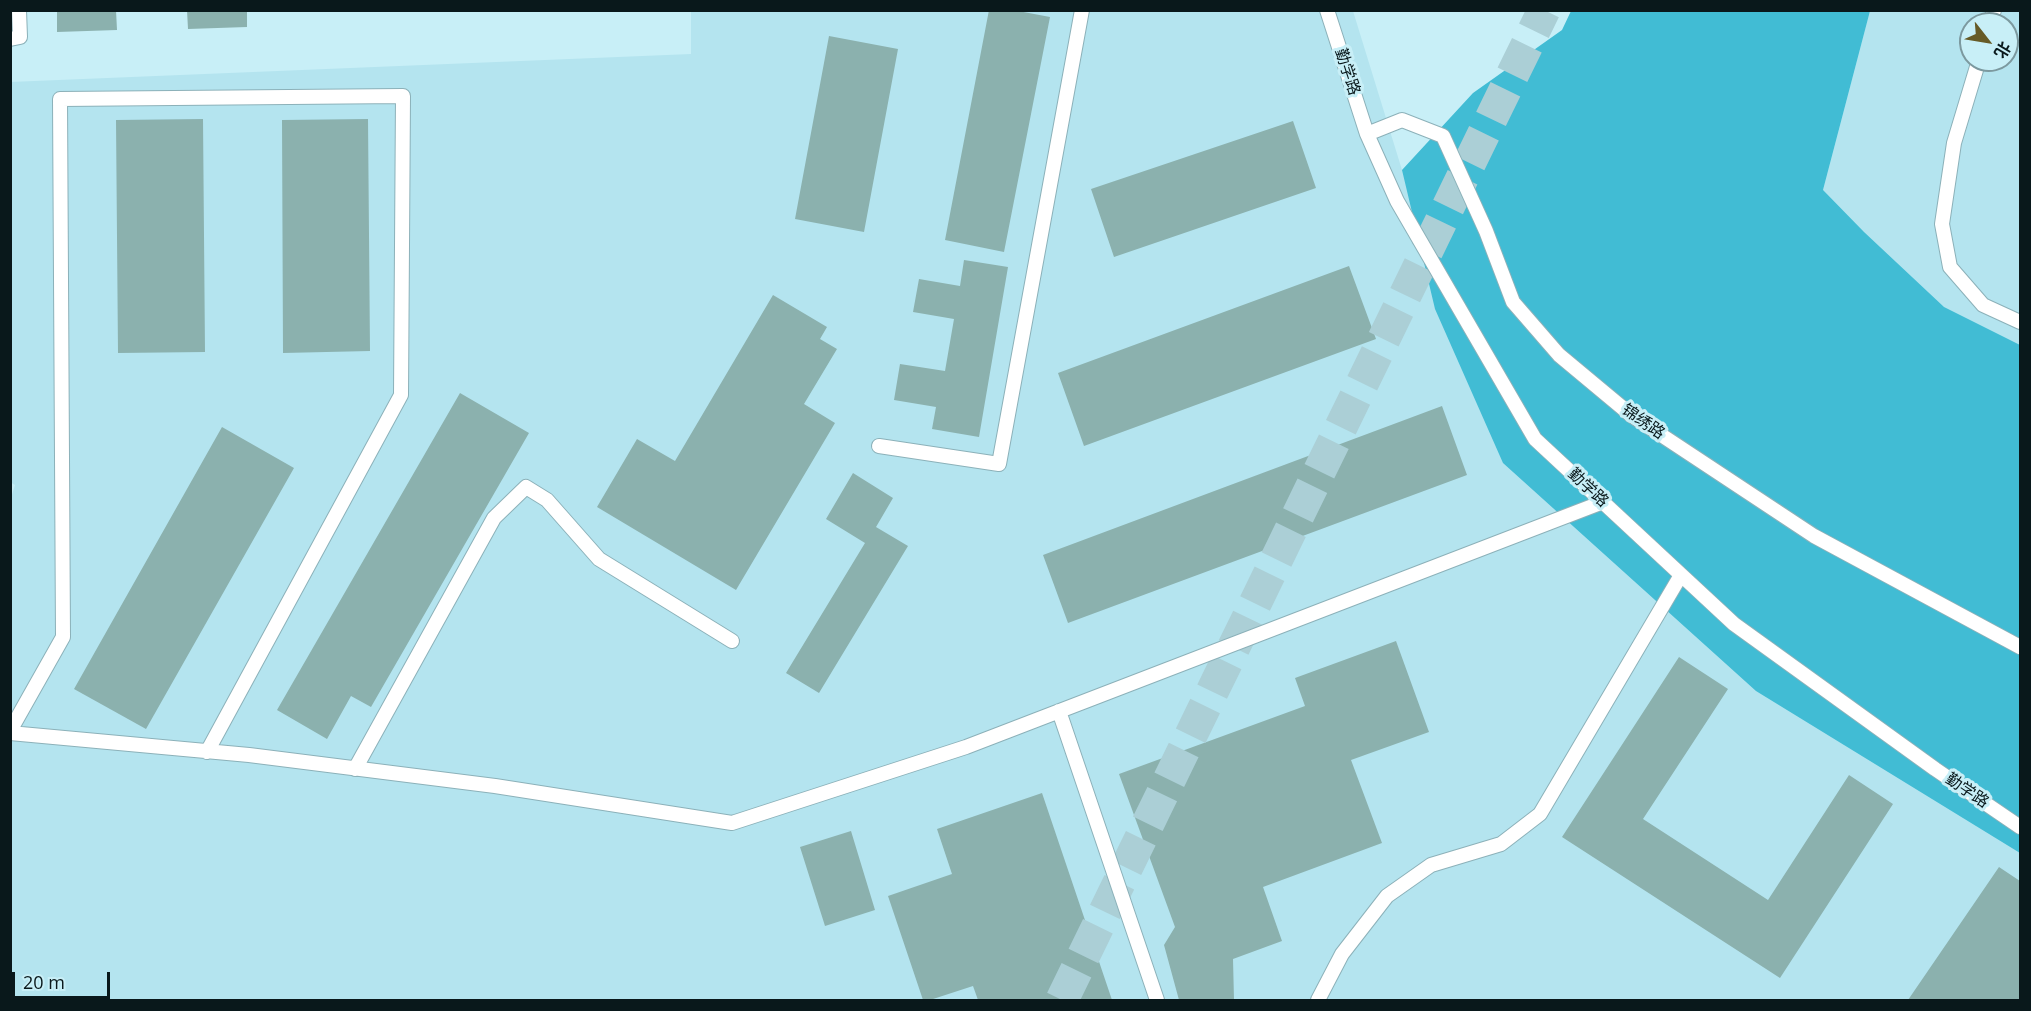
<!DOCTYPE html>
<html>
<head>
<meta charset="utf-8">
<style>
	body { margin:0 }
	#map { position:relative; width:2031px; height:1011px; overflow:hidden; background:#c8eff7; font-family:"Open Sans","Noto Sans SC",sans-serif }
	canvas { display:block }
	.frame { position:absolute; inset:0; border:12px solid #09181b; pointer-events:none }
	.north { position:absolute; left:1959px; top:12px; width:60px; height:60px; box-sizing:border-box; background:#c8eff7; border:2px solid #7c999f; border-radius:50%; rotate:121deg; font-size:16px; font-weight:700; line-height:24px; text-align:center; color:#09181b }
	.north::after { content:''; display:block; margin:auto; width:21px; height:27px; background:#665b27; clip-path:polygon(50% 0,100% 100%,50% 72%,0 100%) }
	.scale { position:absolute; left:12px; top:972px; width:98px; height:27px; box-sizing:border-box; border:3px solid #09181b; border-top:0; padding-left:8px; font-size:18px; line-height:21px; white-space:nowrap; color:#09181b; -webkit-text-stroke:4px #c8eff7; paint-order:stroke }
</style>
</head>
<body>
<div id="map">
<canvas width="2031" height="1011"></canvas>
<div class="frame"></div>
<div class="north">北</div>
<div class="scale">20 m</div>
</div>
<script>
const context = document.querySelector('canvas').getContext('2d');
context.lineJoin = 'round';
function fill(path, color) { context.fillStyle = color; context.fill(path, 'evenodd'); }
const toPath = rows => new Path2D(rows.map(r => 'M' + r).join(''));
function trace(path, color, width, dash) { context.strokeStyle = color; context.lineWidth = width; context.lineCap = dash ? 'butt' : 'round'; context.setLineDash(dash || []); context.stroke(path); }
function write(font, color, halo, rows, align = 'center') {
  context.font = font + ' "Open Sans","Noto Sans SC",sans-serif'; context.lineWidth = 6; context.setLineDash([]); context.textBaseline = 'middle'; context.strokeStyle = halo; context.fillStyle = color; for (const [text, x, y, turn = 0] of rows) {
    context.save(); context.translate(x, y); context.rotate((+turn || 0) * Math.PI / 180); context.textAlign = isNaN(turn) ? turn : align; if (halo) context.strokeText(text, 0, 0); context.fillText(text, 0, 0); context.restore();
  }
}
fill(toPath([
	[691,11,1353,11,1402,170,1823,190,1870,11,2020,11,2020,1000,11,1000,10,501,15,485,10,482,10,82,691,54],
	[1971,24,2007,24,2007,60,1971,60]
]), '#b4e4ef');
fill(toPath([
	[1571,11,1870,11,1823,190,1864,232,1944,307,2020,345,2020,853,1756,691,1503,463,1435,309,1402,170,1473,93,1562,30]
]), '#41bcd4');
fill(toPath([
	[57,10,116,10,117,30,57,32],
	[187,10,247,10,247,27,188,29],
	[989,10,1013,10,1050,17,1004,252,945,240],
	[829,36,898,49,864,232,795,219],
	[203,119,205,352,118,353,116,120],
	[368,119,370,351,283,353,282,120],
	[1293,121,1316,188,1114,257,1091,189],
	[964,260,1008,267,979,437,932,429,936,407,894,400,900,364,945,371,954,319,913,312,919,279,960,286],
	[1349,266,1376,339,1084,446,1058,373],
	[773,295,827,327,820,339,837,349,804,404,835,423,736,590,597,507,637,439,675,461],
	[460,393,529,433,371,707,351,696,327,739,277,710],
	[1442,406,1467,475,1068,623,1043,555],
	[222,427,294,468,146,729,74,689],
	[853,473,893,498,876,527,908,546,819,693,786,673,865,543,826,519],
	[1396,641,1429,732,1351,760,1382,843,1263,887,1282,941,1233,959,1234,1000,1179,1000,1164,945,1175,927,1119,774,1305,706,1295,678],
	[1679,657,1728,689,1643,819,1768,900,1849,775,1893,804,1780,978,1562,837],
	[1042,793,1112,1000,978,1000,973,986,930,1000,923,1000,888,896,952,874,937,829],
	[851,831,875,910,825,926,800,847],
	[1999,867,2020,881,2020,1000,1908,1000]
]), '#8bb1ae');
trace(toPath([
	[1062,1000,1544,10]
]), '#abcfd6', 33, [33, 16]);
const lane = toPath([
	[1327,10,1367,134,1397,201,1535,439,1734,624,1935,769,2020,827],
	[1990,24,1994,10],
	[10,39,20,37,19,10],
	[1979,60,1954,143,1942,224,1950,267,1983,305,2020,322],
	[1367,134,1402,120,1443,136,1486,231,1513,302,1559,355,1631,415,1814,536,2020,647],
	[879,446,999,464,1082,10],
	[1059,711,1157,1000],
	[10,731,63,637,60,99,403,96,401,395,207,752],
	[10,733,249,755,495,786,732,823,966,747,1603,502],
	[355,769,494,518,526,487,547,500,599,559,732,641],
	[1318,1000,1342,954,1387,896,1431,865,1501,844,1540,814,1681,575]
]);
trace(lane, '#8cb1b9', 16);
trace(lane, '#fff', 14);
write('16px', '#09181b', '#c8eff7', [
	["勤学路",1347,72,72],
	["锦绣路",1643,422,35],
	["勤学路",1588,488,43],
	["勤学路",1967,791,34]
]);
</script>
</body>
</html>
